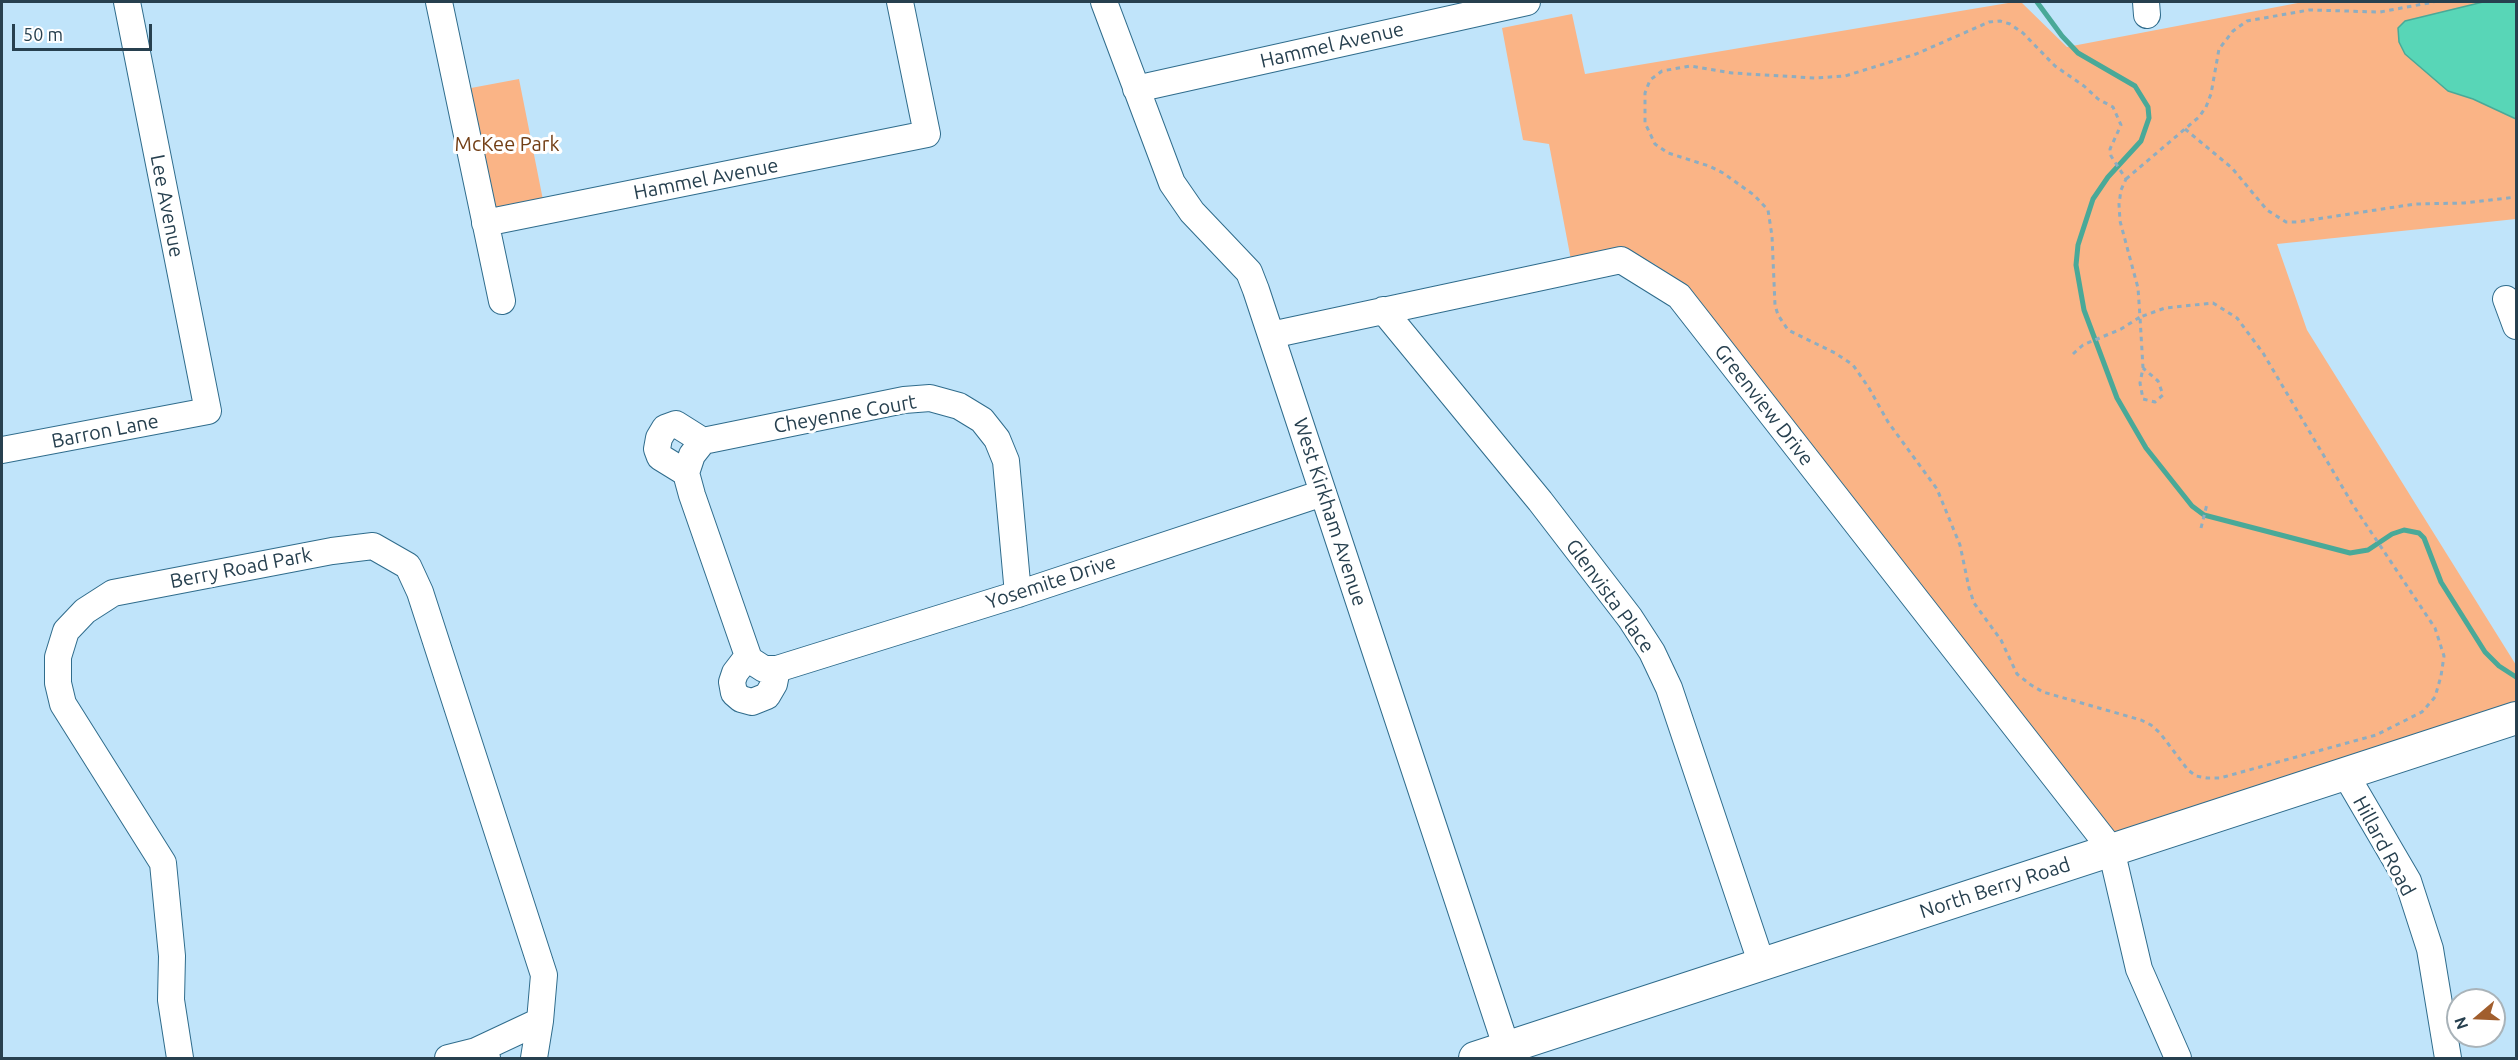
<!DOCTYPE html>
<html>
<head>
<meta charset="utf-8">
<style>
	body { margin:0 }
	#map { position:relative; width:2518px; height:1060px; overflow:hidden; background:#c0e4fa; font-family:Ubuntu,sans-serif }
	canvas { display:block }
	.frame { position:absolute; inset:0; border:3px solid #27404f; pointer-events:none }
	.north { position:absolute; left:2446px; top:988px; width:60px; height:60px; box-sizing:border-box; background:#fff; border:2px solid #a9b3b9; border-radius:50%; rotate:251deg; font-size:16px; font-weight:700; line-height:24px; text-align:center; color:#27404f }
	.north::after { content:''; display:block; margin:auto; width:21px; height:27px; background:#a15e2d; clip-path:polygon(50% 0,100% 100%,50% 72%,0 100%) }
	.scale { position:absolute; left:12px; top:24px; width:140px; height:27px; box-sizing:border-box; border:3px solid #27404f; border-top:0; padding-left:8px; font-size:18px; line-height:21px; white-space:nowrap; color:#27404f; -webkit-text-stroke:4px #fff; paint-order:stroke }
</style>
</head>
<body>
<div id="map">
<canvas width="2518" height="1060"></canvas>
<div class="frame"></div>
<div class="north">N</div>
<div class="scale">50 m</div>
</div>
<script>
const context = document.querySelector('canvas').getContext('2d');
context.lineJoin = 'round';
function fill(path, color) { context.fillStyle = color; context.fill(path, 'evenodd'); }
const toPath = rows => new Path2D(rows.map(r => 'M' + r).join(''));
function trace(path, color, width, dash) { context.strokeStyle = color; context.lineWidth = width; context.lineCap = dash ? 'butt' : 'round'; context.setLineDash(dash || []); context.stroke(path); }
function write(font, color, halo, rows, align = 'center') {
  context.font = font + ' Ubuntu,sans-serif'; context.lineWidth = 6; context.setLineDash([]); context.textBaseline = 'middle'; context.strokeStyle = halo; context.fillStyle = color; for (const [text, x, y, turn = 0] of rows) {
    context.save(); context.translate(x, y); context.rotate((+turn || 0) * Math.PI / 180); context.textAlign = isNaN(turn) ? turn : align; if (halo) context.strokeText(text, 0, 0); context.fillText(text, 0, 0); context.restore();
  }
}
fill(toPath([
	[2014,2,2021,2,2067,47,2303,2,2516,2,2516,219,2277,244,2307,330,2516,665,2516,708,2117,834,2107,825,1673,281,1656,265,1640,257,1571,260,1549,144,1523,140,1502,28,1572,14,1585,74],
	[519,79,543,200,495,209,471,88]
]), '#fab486');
const water = toPath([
	[2483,2,2516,2,2516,119,2473,99,2448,91,2405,54,2399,42,2398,28,2405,21,2483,2]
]);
fill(water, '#58d6b7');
trace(water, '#49a998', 1.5);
trace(toPath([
	[2037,2,2062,36,2078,53,2135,86,2148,107,2149,118,2141,141,2108,177,2093,199,2078,245,2076,265,2084,310,2117,398,2146,448,2192,506,2204,515,2350,553,2368,550,2392,534,2404,530,2419,533,2424,538,2441,582,2485,652,2499,666,2516,677]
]), '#49a998', 5);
const minor = toPath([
	[439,2,502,301],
	[1104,2,1172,183,1192,212,1249,272,1256,290,1510,1058],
	[2146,2,2147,15],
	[1136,89,1527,2],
	[485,223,927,134,900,2],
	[2506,299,2516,326],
	[1383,310,1540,501,1630,618,1652,652,1669,688,1762,965],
	[1271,335,1621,260,1679,296,2111,849,2139,969,2178,1058],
	[2,450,208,411,127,2],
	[686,473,660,457,657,449,659,438,665,428,676,424,703,441],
	[1018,594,1006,461,997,439,982,420,959,406,930,398,904,400,703,441,692,455,686,473,692,495,748,656,750,660,764,669,777,669,1018,594,1323,493],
	[748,656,735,673,732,682,734,693,741,699,752,702,767,696,774,684,777,669],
	[2346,775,2408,881,2430,949,2448,1058],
	[476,1051,540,1021],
	[180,1058,171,1000,172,956,163,863,63,704,58,683,58,657,66,631,85,611,113,593,332,551,373,546,408,566,420,592,544,975,540,1021,534,1058],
	[448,1058,476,1051,487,1058]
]);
const major = toPath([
	[1475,1058,2516,718]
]);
trace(minor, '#2f6c8c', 28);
trace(major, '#2f6c8c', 34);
trace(toPath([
	[2185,129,2232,168,2267,210,2286,222,2297,222,2415,204,2464,203,2516,197],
	[2126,179,2199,117,2206,107,2211,94,2219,49,2233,31,2247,21,2309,10,2380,12,2434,2],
	[2073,354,2083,345,2121,329,2140,317,2138,288,2120,221,2119,204,2121,190,2126,179,2111,156,2110,149,2121,125,2113,107,2098,99,2084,86,2055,66,2023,33,2010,24,2000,21,1989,22,1916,54,1845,76,1815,78,1732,73,1690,66,1662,71,1650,80,1645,93,1645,123,1655,144,1668,153,1709,166,1723,173,1754,195,1768,210,1772,236,1775,305,1778,315,1788,330,1835,353,1853,365,1869,388,1888,422,1937,489,1960,545,1969,588,1974,603,2001,640,2017,674,2031,685,2043,692,2141,720,2151,725,2160,733,2188,770,2196,776,2207,778,2220,778,2376,735,2422,712,2435,697,2441,676,2444,656,2435,628,2353,505,2263,353,2237,318,2213,303,2165,308,2140,317,2143,368,2140,383,2143,399,2155,402,2163,395,2158,381,2143,368],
	[2201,528,2207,504]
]), '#8dadc1', 3, [4.5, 4.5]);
trace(minor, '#fff', 26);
trace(major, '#fff', 32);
write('20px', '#27404f', '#fff', [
	["Hammel Avenue",1332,45,-13],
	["Hammel Avenue",706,179,-11],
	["Lee Avenue",167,206,79],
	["Greenview Drive",1764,405,52],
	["Cheyenne Court",845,414,-10],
	["Barron Lane",105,431,-11],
	["West Kirkham Avenue",1330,512,72],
	["Berry Road Park",241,568,-11],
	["Yosemite Drive",1051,582,-18],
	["Glenvista Place",1610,596,54],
	["Hillard Road",2384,846,62],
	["North Berry Road",1995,888,-18]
]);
write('20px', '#723e15', '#fff', [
	["McKee Park",507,144]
]);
</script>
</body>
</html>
